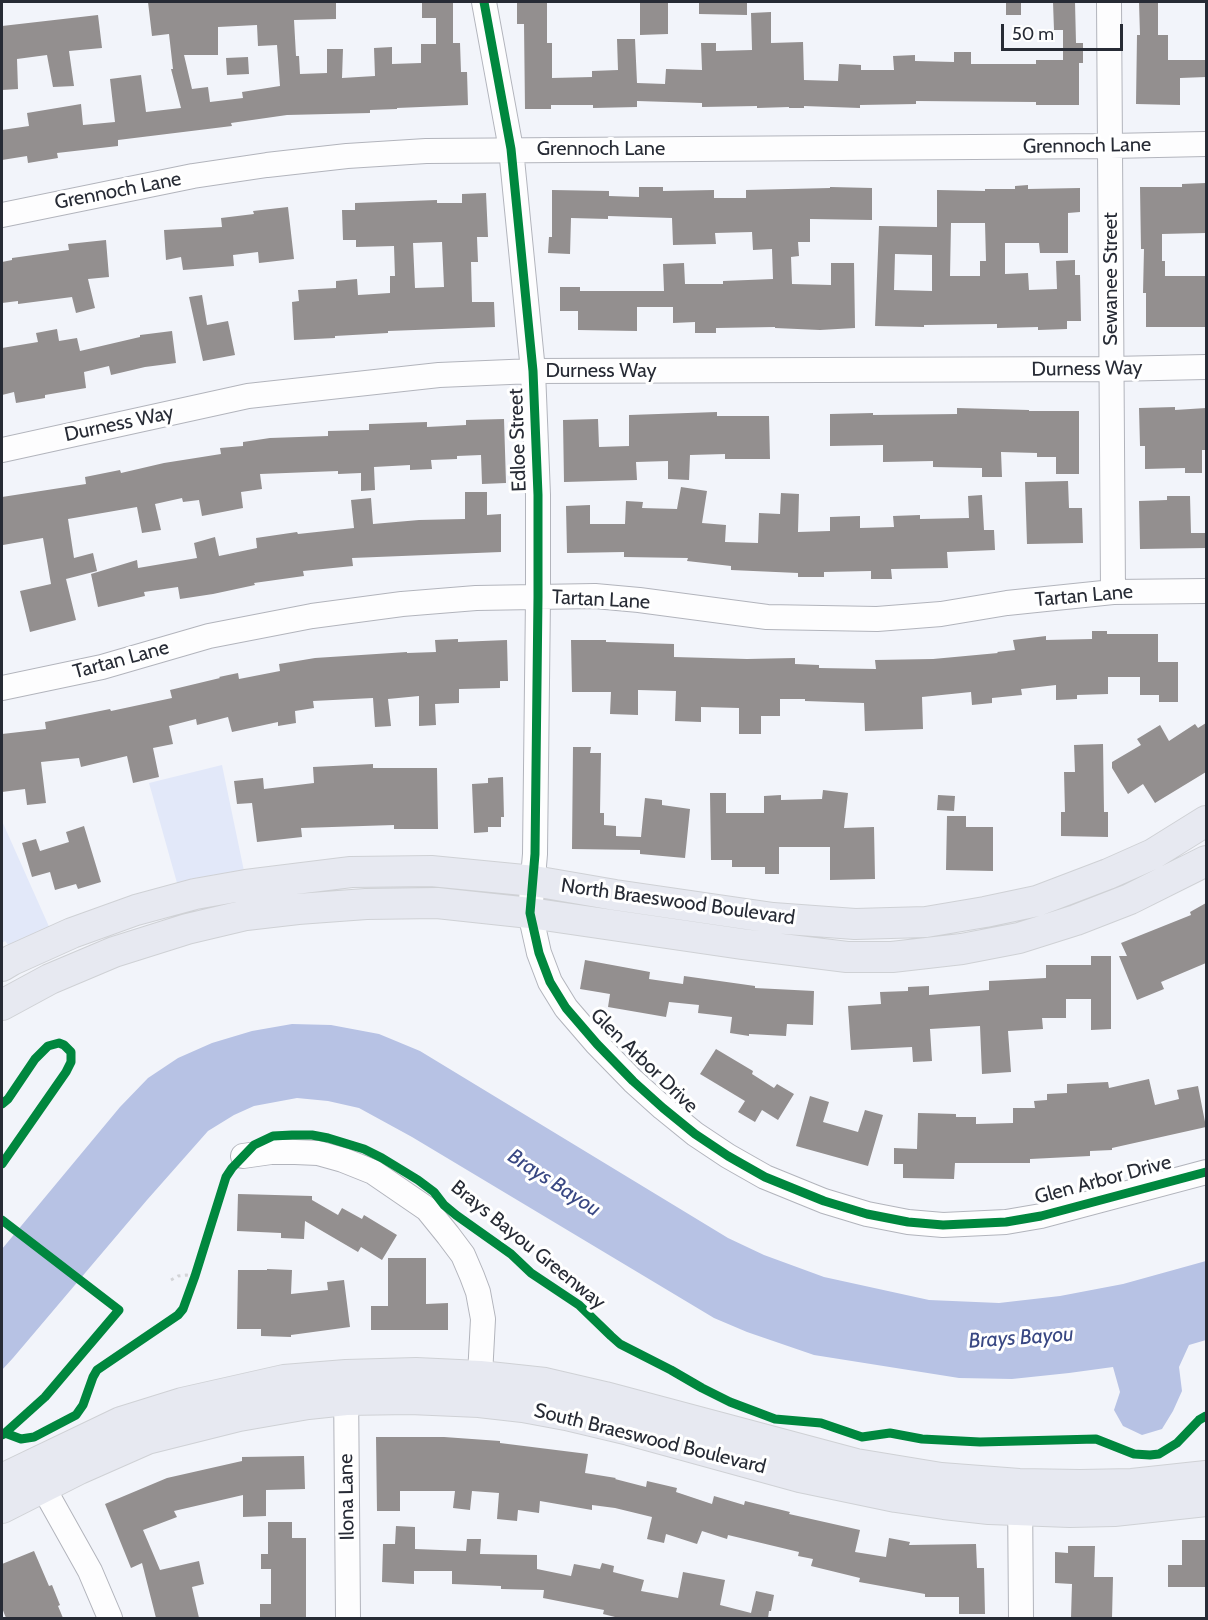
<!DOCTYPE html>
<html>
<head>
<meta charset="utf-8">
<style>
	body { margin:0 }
	#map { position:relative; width:1208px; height:1620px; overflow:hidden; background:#f2f4fa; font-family:Cabin,sans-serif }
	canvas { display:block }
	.frame { position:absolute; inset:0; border:3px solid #272b35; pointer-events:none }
	.scale { position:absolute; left:1001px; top:24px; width:122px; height:27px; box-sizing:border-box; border:3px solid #272b35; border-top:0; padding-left:8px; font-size:18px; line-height:21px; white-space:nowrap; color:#272b35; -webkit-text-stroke:4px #fff; paint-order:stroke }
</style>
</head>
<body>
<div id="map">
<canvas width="1208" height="1620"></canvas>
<div class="frame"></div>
<div class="scale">50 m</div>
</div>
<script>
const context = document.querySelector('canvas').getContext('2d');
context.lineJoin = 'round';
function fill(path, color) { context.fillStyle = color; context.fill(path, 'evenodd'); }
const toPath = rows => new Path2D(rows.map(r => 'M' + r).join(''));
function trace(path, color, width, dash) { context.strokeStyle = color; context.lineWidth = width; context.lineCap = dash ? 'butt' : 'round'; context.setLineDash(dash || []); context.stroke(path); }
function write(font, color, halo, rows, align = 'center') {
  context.font = font + ' Cabin,sans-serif'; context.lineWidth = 6; context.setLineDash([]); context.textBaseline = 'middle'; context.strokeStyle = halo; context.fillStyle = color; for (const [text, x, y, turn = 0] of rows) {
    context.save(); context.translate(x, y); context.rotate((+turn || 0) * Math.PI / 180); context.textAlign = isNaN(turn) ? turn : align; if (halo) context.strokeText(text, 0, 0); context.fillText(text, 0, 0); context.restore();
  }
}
fill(toPath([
	[222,765,244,871,177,883,149,783],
	[2,821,51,931,10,947,5,941,2,943]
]), '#e2e8f9');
fill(toPath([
	[292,1024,331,1025,379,1034,420,1051,728,1238,764,1255,824,1277,929,1300,999,1303,1060,1296,1123,1284,1206,1261,1206,1340,1189,1345,1179,1367,1182,1391,1173,1411,1162,1429,1142,1435,1123,1426,1114,1410,1120,1392,1113,1367,1069,1373,1012,1379,959,1378,814,1355,747,1332,714,1318,412,1137,359,1108,328,1101,297,1098,254,1106,234,1115,208,1131,147,1200,13,1358,2,1370,2,1249,120,1107,148,1078,178,1058,212,1043,252,1031]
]), '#b7c2e4');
fill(toPath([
	[148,2,336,2,336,19,294,20,296,56,299,56,300,74,327,73,327,49,343,49,342,78,375,76,374,48,392,47,392,64,421,63,421,44,436,44,436,18,422,18,422,2,453,2,453,43,460,43,461,72,467,72,468,105,397,108,397,109,370,110,370,113,287,115,231,123,232,126,118,140,118,146,57,153,58,158,28,163,27,156,2,160,2,130,29,126,27,113,81,104,83,125,115,122,110,79,141,75,146,112,181,108,171,69,173,69,169,34,152,36],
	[257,25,258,46,277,45,280,86,242,92,243,98,210,102,208,87,192,89,184,55,218,55,218,27],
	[517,2,547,2,547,43,552,43,552,78,592,77,592,71,618,70,617,39,635,39,637,83,665,84,666,69,702,70,701,43,716,43,716,51,752,50,751,13,771,12,771,43,803,42,804,80,838,81,839,64,861,65,861,70,894,70,893,56,915,55,915,61,954,62,954,52,971,52,971,64,1036,64,1036,60,1063,60,1063,30,1054,30,1053,2,1075,2,1076,43,1083,43,1083,63,1079,63,1079,105,1036,105,1036,102,916,101,916,104,860,105,860,108,804,106,804,108,789,108,789,107,757,108,757,106,702,107,702,103,637,101,637,107,593,108,593,105,551,105,551,109,525,109,524,24,517,24],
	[640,2,668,2,668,34,640,35],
	[699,2,747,2,747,15,699,14],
	[1006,2,1021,2,1021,15,1006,15],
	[1139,2,1158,2,1158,35,1168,35,1168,60,1206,60,1206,77,1180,78,1180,105,1136,104,1137,35,1140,35],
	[98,15,102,48,69,51,74,86,53,87,47,55,17,59,18,89,2,90,2,26],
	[248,57,249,74,227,75,226,58],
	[1206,183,1206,233,1162,234,1162,261,1165,261,1165,276,1206,276,1206,327,1146,327,1146,293,1143,293,1144,249,1141,249,1140,187,1182,187,1182,184],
	[1028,185,1028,189,1080,188,1080,212,1068,213,1068,253,1040,253,1039,243,1005,243,1005,274,1028,273,1029,290,1057,289,1056,261,1075,260,1075,275,1080,275,1081,321,1067,321,1067,329,1038,330,1038,327,997,328,997,324,924,325,924,327,875,326,879,226,937,227,937,190,985,191,985,189,1015,189,1015,186],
	[951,223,985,223,986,261,980,261,980,276,950,276],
	[895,254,932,255,932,291,894,290],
	[639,187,663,187,663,191,714,190,714,198,746,198,746,190,830,188,830,187,872,188,872,220,810,219,810,242,798,242,799,256,791,257,792,284,831,285,831,263,854,263,855,328,820,330,775,328,775,327,716,328,716,333,695,333,695,322,673,323,673,307,637,307,637,331,578,330,578,311,560,311,560,287,580,287,580,291,664,291,663,264,684,263,685,284,723,284,723,281,773,279,772,249,753,250,752,232,715,233,716,244,673,245,672,218,608,216,608,219,571,218,570,254,548,253,549,237,552,237,552,190,609,191,609,196,639,197],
	[486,193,488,237,477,237,478,262,471,262,472,302,494,302,495,327,388,331,388,333,335,336,335,338,294,340,292,302,299,301,298,290,336,288,336,281,357,279,358,295,390,293,390,276,395,276,394,246,356,247,356,240,343,240,342,210,355,210,355,203,437,200,437,203,462,203,462,194],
	[442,242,444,287,415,288,413,243],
	[288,207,294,259,259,263,258,252,233,255,234,266,183,270,181,257,166,260,164,230,222,227,221,218,254,214,253,211],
	[106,240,109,277,88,279,95,308,76,313,72,297,18,304,18,301,2,303,2,262,12,260,12,258,69,250,68,244],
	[202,295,207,325,228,321,235,355,203,361,189,297],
	[57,329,59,341,77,338,80,351,140,337,140,335,172,331,176,363,145,367,111,375,109,366,84,372,86,388,45,395,45,398,16,403,14,392,2,395,2,348,38,342,36,333],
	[1175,407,1175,410,1206,408,1206,450,1202,450,1202,473,1185,473,1185,468,1145,469,1145,446,1140,446,1139,408],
	[957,408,1029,410,1029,411,1079,411,1079,474,1056,474,1056,457,1037,457,1037,453,1001,452,1002,477,982,477,982,468,933,467,933,461,883,462,883,445,830,446,830,414,873,413,873,415,957,414],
	[717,412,717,416,769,416,770,459,725,459,725,454,690,455,689,480,668,479,668,461,636,462,637,480,564,482,563,420,598,419,599,447,629,446,629,415],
	[504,419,506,483,482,484,481,455,457,456,457,459,431,460,432,469,410,470,410,465,374,467,375,490,361,491,361,473,338,474,338,471,260,474,262,489,241,492,243,508,202,516,199,500,183,502,182,498,155,504,161,530,142,533,137,507,68,519,74,558,93,553,97,571,66,579,76,620,30,632,20,591,51,584,43,538,3,545,2,497,86,484,85,477,120,470,121,473,164,463,221,454,220,448,243,446,243,442,270,438,328,436,328,431,369,430,369,424,427,422,427,427,466,425,466,420],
	[1068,481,1069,508,1082,508,1083,543,1027,544,1025,482],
	[681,487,707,491,702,523,726,525,725,542,758,543,759,513,780,514,781,493,799,494,798,532,830,531,830,517,860,516,860,528,894,527,893,516,920,515,920,519,969,518,968,496,982,495,984,530,994,530,995,550,947,552,948,568,891,569,892,579,871,579,871,571,824,572,824,577,798,577,798,573,731,570,731,566,687,561,688,558,624,557,624,552,567,553,566,506,590,505,590,524,625,524,626,501,643,502,642,508,677,509],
	[465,492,487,492,487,515,501,514,501,552,352,558,353,566,303,571,304,576,254,583,255,585,213,594,180,599,178,587,144,592,145,596,98,607,91,574,137,560,138,568,197,558,194,543,215,537,219,556,257,548,256,538,297,532,298,534,354,528,351,500,371,498,373,524,419,520,465,519],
	[1167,496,1190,496,1191,533,1206,533,1206,548,1140,549,1139,501,1167,500],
	[1092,631,1107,631,1107,634,1158,634,1158,662,1178,662,1178,702,1159,702,1159,695,1140,695,1140,677,1108,677,1108,694,1077,695,1077,699,1056,700,1056,685,1021,689,1022,695,992,698,992,703,972,705,971,692,922,697,923,729,865,731,864,703,805,701,805,699,780,699,780,716,761,716,761,734,739,734,739,708,701,707,701,722,675,721,676,691,638,690,638,715,610,714,611,692,572,692,571,640,606,640,606,642,674,644,674,657,747,659,795,658,795,664,819,665,819,668,876,669,875,660,933,659,998,653,997,652,1015,650,1013,640,1046,636,1046,640,1092,639],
	[458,639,458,642,507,640,508,681,500,681,500,688,459,689,459,703,435,704,436,725,419,726,419,696,388,699,391,726,375,727,373,698,313,701,314,708,295,711,296,723,278,726,278,722,232,732,228,717,197,725,196,719,169,726,173,744,153,748,159,777,133,783,127,756,81,767,79,758,41,762,46,803,27,805,25,789,2,792,2,734,46,729,45,722,110,709,111,711,172,698,170,690,220,678,219,677,238,673,239,679,280,671,279,664,315,658,407,652,407,653,436,652,435,640],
	[1206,723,1206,772,1155,803,1143,784,1128,794,1112,768,1112,762,1141,745,1137,739,1160,725,1169,741,1195,724,1198,728],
	[1103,744,1104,812,1108,812,1108,837,1061,836,1061,812,1065,812,1064,772,1075,772,1074,745],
	[573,747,591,747,590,753,601,753,600,813,604,813,604,825,616,826,616,836,641,837,645,798,662,800,662,805,690,809,685,858,640,854,640,850,572,849],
	[373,764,373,768,437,768,438,829,394,829,394,825,301,828,302,837,257,842,252,803,237,804,234,781,263,778,264,789,314,783,313,767],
	[503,777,504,817,501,817,501,827,488,827,488,832,474,833,472,784,488,783,488,778],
	[823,790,848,793,844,828,874,827,875,879,830,880,830,847,779,847,779,874,765,874,765,867,732,867,732,860,711,860,710,793,726,793,726,813,764,813,764,796,781,795,781,800,822,799],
	[938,795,955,796,954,811,937,810],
	[947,816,966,816,966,827,993,827,993,871,946,870],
	[84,826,101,882,78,889,76,884,55,890,50,872,32,877,22,843,36,839,40,851,69,842,66,832],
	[1206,903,1206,963,1161,982,1164,989,1137,1000,1119,956,1127,956,1121,943,1191,915,1190,912],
	[1091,956,1111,956,1111,1029,1091,1030,1091,999,1066,999,1066,1018,1042,1018,1043,1029,1008,1031,1011,1072,982,1074,980,1026,930,1029,932,1061,913,1062,912,1047,851,1050,848,1006,881,1004,880,992,908,991,908,987,929,986,929,995,989,990,989,981,1046,978,1046,965,1091,965],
	[585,960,650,972,649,979,683,984,684,976,755,986,755,988,814,991,813,1025,787,1024,786,1036,749,1034,749,1036,730,1033,732,1017,698,1013,699,1005,669,1002,666,1017,608,1007,610,994,580,989],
	[716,1049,753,1071,752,1074,774,1088,777,1084,794,1094,778,1120,762,1110,755,1122,738,1112,745,1101,700,1074],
	[1149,1079,1155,1105,1179,1099,1177,1090,1198,1086,1206,1127,1112,1148,1112,1150,1090,1151,1090,1156,1030,1159,1030,1163,955,1163,954,1179,903,1178,903,1164,894,1164,894,1148,917,1149,918,1113,956,1114,956,1117,976,1117,976,1124,1013,1123,1013,1108,1035,1108,1034,1101,1047,1100,1047,1094,1067,1093,1067,1084,1108,1082,1109,1088],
	[810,1096,829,1102,823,1122,858,1132,865,1110,883,1115,868,1166,796,1146],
	[238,1194,312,1196,312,1200,338,1215,342,1208,362,1219,364,1215,397,1235,382,1260,361,1247,358,1252,305,1221,304,1239,281,1238,281,1233,237,1231],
	[388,1258,426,1258,426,1304,448,1303,448,1330,371,1330,371,1306,388,1306],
	[267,1269,292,1270,291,1294,328,1290,327,1282,344,1280,350,1327,291,1335,291,1337,261,1336,261,1329,237,1329,238,1270,267,1270],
	[376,1437,444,1437,500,1441,500,1443,588,1454,585,1473,616,1478,615,1479,646,1487,647,1481,677,1488,676,1492,712,1504,714,1496,744,1505,745,1501,790,1512,789,1514,860,1530,855,1552,886,1557,889,1538,910,1542,909,1545,976,1544,977,1568,984,1568,985,1614,959,1614,959,1597,925,1597,925,1594,859,1582,860,1578,811,1566,813,1559,798,1556,799,1552,728,1535,727,1539,702,1531,697,1544,666,1534,664,1543,647,1539,652,1517,615,1508,592,1505,592,1510,540,1501,539,1513,518,1510,517,1521,497,1519,499,1493,472,1491,470,1510,453,1508,455,1491,400,1491,400,1511,377,1511],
	[304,1456,305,1489,266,1490,266,1516,243,1517,243,1495,174,1511,177,1517,143,1530,160,1570,199,1561,204,1584,192,1587,199,1618,156,1618,142,1563,131,1568,105,1504,167,1478,242,1461,242,1457],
	[268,1522,292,1522,292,1538,306,1538,306,1618,260,1618,260,1604,271,1604,271,1569,261,1569,261,1554,268,1554],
	[396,1526,415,1527,415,1549,466,1551,467,1539,481,1539,480,1554,537,1555,537,1569,571,1576,574,1564,600,1569,602,1563,614,1566,613,1572,644,1580,641,1591,678,1598,683,1572,725,1580,720,1605,751,1613,756,1591,774,1595,771,1611,769,1611,768,1618,619,1618,603,1614,604,1610,543,1598,544,1590,501,1589,501,1586,452,1584,452,1571,414,1571,414,1584,382,1582,383,1544,395,1544],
	[1182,1540,1206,1540,1206,1587,1168,1587,1168,1565,1182,1565],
	[1068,1546,1095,1546,1094,1577,1113,1577,1112,1618,1071,1618,1072,1584,1055,1583,1055,1552,1068,1553],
	[34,1551,49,1586,52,1585,60,1605,58,1606,63,1618,6,1618,2,1608,2,1564]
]), '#938f8f');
const minor = toPath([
	[484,2,511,149,533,371,538,495,538,597,535,854,530,913,539,953,550,982,566,1008,597,1044,633,1081,663,1108,695,1134,728,1156,765,1177,824,1201,867,1214,908,1222,943,1225,1006,1222,1041,1216,1206,1172],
	[1109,2,1113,592],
	[2,215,193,176,267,165,347,156,426,151,1110,146,1206,144],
	[2,450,248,396,439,375,533,371,1111,369,1206,367],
	[2,688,102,667,209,636,312,616,402,604,476,598,595,596,639,600,767,617,877,619,941,614,1007,603,1113,592,1206,591],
	[243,1156,271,1152,295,1152,318,1153,343,1160,373,1172,427,1209,448,1235,463,1255,472,1276,478,1292,483,1319,479,1394],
	[346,1384,348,1618],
	[34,1471,90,1571,110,1618],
	[1020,1492,1021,1618]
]);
const major = toPath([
	[2,966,12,960,72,933,136,910,195,894,246,885,351,872,431,871,534,881,615,895,773,918,855,924,926,922,985,912,1037,901,1108,874,1153,854,1206,821],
	[2,1005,50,979,114,952,187,929,246,915,298,909,366,904,437,903,530,913,742,944,847,957,892,957,962,949,1019,938,1076,920,1130,899,1206,861],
	[2,1479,121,1422,182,1403,284,1380,346,1375,416,1373,480,1376,545,1383,605,1397,856,1464,941,1478,1019,1484,1080,1485,1132,1484,1206,1476],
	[2,1508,79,1469,147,1439,239,1416,308,1404,346,1400,410,1399,479,1402,523,1407,566,1415,629,1430,800,1477,896,1497,944,1504,989,1509,1070,1512,1114,1511,1206,1501]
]);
trace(minor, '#b2b4bc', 26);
trace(major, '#cfd1d5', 32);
trace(toPath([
	[171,1280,178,1276,186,1275,195,1276]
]), '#d3d4d7', 3, [3, 4.5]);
trace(minor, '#fdfdfe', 24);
trace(major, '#e7e9f1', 30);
trace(toPath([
	[484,2,511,149,533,371,538,495,538,597,535,854,530,913,539,953,550,982,566,1008,597,1044,633,1081,663,1108,695,1134,728,1156,765,1177,824,1201,867,1214,908,1222,943,1225,1006,1222,1041,1216,1206,1172],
	[2,1104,8,1099,35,1059,48,1046,59,1043,64,1045,71,1052,71,1062,66,1072,2,1164],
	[2,1220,119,1310,45,1397,5,1433],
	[2,1435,5,1433,21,1439,34,1437,76,1415,83,1405,93,1377,97,1370,178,1315,183,1309,195,1276,226,1177,232,1168,254,1145,273,1136,292,1135,312,1135,328,1138,364,1149,382,1158,418,1180,434,1192,444,1205,456,1215,511,1254,531,1273,579,1305,611,1336,620,1344,671,1370,702,1388,730,1402,775,1419,821,1423,862,1437,890,1433,922,1439,980,1442,1096,1439,1134,1454,1150,1455,1159,1454,1177,1443,1199,1420,1206,1416]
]), '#00873e', 9);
write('20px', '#272b35', '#fff', [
	["Grennoch Lane",1087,146,-1],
	["Grennoch Lane",601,149],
	["Grennoch Lane",118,191,-11],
	["Sewanee Street",1111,279,-90],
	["Durness Way",1087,369,-1],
	["Durness Way",601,371],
	["Durness Way",119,424,-12],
	["Edloe Street",518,440,-92],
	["Tartan Lane",1084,596,-5],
	["Tartan Lane",601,600,3],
	["Tartan Lane",121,660,-15],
	["North Braeswood Boulevard",678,902,8],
	["Glen Arbor Drive",644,1061,44],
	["Glen Arbor Drive",1103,1180,-15],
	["Brays Bayou Greenway",528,1245,39],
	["South Braeswood Boulevard",650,1439,14],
	["Ilona Lane",347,1497,-91]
]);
write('italic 21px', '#394883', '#fff', [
	["Brays Bayou",554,1183,33],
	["Brays Bayou",1021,1338,-4]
]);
</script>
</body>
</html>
